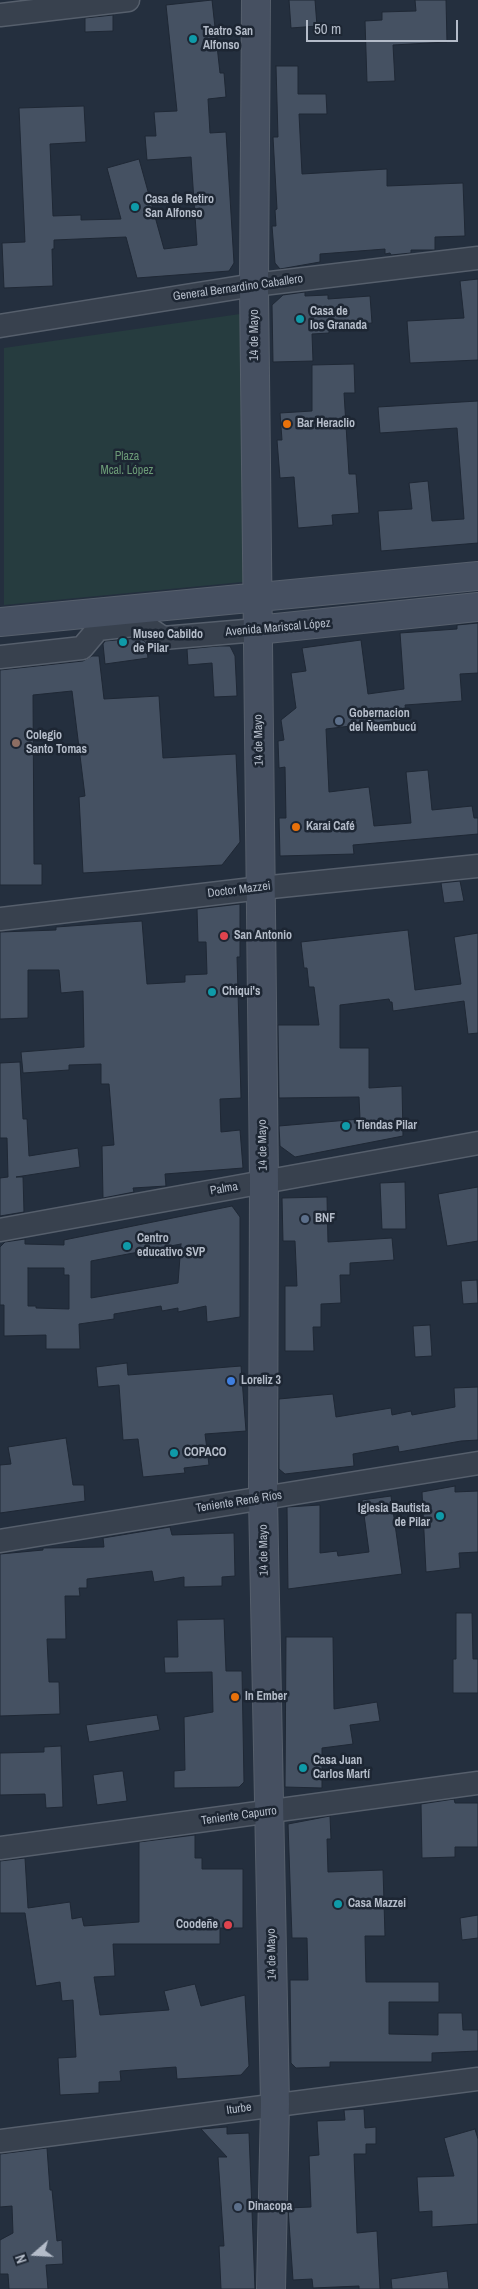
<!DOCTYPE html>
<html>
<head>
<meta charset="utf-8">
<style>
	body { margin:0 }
	#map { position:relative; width:478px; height:2289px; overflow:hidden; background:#242f3e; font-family:"Archivo Narrow",sans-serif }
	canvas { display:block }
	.north { position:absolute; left:10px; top:2229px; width:50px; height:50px; -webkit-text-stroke:4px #1d2633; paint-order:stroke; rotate:251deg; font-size:14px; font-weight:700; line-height:20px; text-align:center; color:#b4bcc9 }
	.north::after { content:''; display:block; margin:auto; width:18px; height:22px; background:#b4bcc9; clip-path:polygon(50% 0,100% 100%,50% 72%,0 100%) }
	.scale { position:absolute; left:306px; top:20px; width:152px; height:22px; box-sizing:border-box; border:2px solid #b4bcc9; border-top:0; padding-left:6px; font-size:15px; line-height:18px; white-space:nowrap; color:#b4bcc9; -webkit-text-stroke:4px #1d2633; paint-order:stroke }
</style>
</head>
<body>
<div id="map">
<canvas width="478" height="2289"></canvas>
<div class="north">N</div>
<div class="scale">50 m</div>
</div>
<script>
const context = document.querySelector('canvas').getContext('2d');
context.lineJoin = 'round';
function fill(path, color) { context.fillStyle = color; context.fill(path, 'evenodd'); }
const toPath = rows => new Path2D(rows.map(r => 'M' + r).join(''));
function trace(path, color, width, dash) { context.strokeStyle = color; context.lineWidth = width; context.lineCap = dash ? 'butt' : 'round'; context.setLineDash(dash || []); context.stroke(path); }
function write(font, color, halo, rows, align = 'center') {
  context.font = font + ' "Archivo Narrow",sans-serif'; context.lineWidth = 5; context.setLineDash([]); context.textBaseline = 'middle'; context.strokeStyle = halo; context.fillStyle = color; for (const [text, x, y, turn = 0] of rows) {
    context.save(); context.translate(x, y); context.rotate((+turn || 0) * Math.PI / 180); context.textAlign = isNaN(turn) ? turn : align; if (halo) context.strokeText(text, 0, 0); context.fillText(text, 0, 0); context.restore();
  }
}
fill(toPath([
	[247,313,253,581,4,605,4,348]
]), '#263c3f');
const building = toPath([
	[212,0,220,73,224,73,226,97,208,99,210,133,226,132,234,263,229,271,137,278,126,237,54,240,54,249,52,249,53,286,4,288,2,243,25,242,19,108,84,106,86,142,50,144,53,216,81,215,81,220,121,219,107,168,139,159,164,249,197,245,191,157,147,160,145,136,156,136,154,112,177,111,166,5,212,0],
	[289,0,315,0,317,26,291,28,289,0],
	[415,0,446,0,447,42,393,45,395,81,367,82,365,21,382,20,382,12,416,11,415,0],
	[113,15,113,31,85,32,85,18,113,15],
	[276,66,298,66,298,94,326,94,327,114,299,114,302,174,387,169,387,186,463,183,465,236,435,237,435,250,411,250,411,253,391,255,390,253,385,254,385,249,320,254,320,262,280,269,275,263,272,226,276,226,275,210,277,209,273,137,278,137,276,66],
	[478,279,478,360,410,363,407,321,464,318,460,281,478,279],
	[305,292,305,296,328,295,328,299,370,296,372,323,329,326,329,333,312,334,313,361,273,362,272,305,283,295,305,292],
	[354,364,355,393,344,393,349,474,356,474,359,513,332,515,333,525,298,528,294,477,280,478,277,440,282,440,280,413,312,411,312,365,354,364],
	[478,401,478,543,381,551,378,511,412,509,409,483,428,481,432,521,464,519,457,428,380,433,378,407,478,401],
	[478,623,478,673,460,674,462,701,405,705,407,719,326,729,329,792,369,787,374,826,411,823,406,772,428,770,432,810,472,806,474,818,478,818,478,834,353,845,354,854,280,856,279,818,286,818,285,767,279,768,278,741,284,740,281,720,296,708,291,673,306,671,302,648,361,640,368,694,404,689,400,633,457,629,457,625,478,623],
	[139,638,146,642,148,658,105,664,103,644,105,641,139,638],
	[218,646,230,646,235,656,237,696,214,697,212,663,188,665,187,649,218,646],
	[92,656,99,656,104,699,159,696,163,758,236,754,240,842,222,865,83,873,79,797,85,796,72,691,33,695,34,864,42,864,42,885,0,885,0,670,83,661,92,656],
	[460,881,464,901,444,903,441,883,460,881],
	[240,904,240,957,237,957,241,1098,220,1099,221,1132,240,1130,243,1168,165,1174,166,1186,133,1188,134,1192,103,1198,102,1146,114,1145,109,1084,101,1084,101,1064,69,1065,69,1070,23,1073,21,1052,84,1047,83,991,61,993,59,970,28,970,28,1018,0,1019,0,932,56,930,56,927,142,921,147,984,185,982,185,975,207,974,206,942,198,942,197,909,240,904],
	[408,930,415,990,461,984,454,937,478,933,478,1033,468,1034,464,1001,393,1011,392,1002,390,1002,389,999,340,1005,340,1048,369,1048,369,1088,402,1086,403,1136,295,1157,280,1146,279,1126,360,1119,359,1097,279,1098,278,1025,319,1025,314,987,309,987,307,968,304,968,301,942,408,930],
	[20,1062,23,1119,27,1119,29,1156,78,1148,80,1167,16,1177,23,1177,24,1212,0,1216,0,1178,8,1177,7,1138,0,1138,0,1063,20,1062],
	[405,1182,406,1229,382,1229,380,1183,405,1182],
	[478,1187,478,1241,447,1246,438,1194,478,1187],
	[327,1197,328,1242,392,1238,394,1260,350,1263,350,1275,340,1275,341,1303,321,1304,321,1327,313,1327,314,1351,285,1351,285,1286,297,1286,295,1241,283,1241,282,1198,327,1197],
	[232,1206,240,1217,240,1317,207,1322,206,1306,178,1312,178,1308,162,1311,161,1306,114,1314,114,1319,79,1324,80,1349,46,1349,46,1335,4,1336,4,1305,0,1305,0,1247,5,1242,25,1239,25,1244,64,1245,64,1240,232,1206],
	[181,1244,178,1283,91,1298,91,1261,181,1244],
	[28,1268,64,1268,64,1275,69,1275,69,1309,36,1308,36,1306,28,1306,28,1268],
	[477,1280,478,1303,463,1304,461,1281,477,1280],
	[430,1325,432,1356,415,1357,413,1326,430,1325],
	[127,1363,128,1375,241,1366,246,1431,205,1434,209,1465,184,1468,185,1473,143,1477,138,1439,123,1440,119,1385,98,1387,96,1367,127,1363],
	[478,1387,478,1440,461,1441,399,1452,398,1446,353,1454,354,1466,285,1474,279,1469,279,1399,333,1394,336,1417,391,1408,392,1415,411,1411,412,1415,455,1407,454,1388,478,1387],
	[66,1438,73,1485,84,1485,85,1501,0,1513,0,1465,11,1464,8,1447,66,1438],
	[455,1486,455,1492,478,1491,478,1552,459,1553,460,1568,426,1572,422,1492,455,1486],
	[391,1496,402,1574,288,1589,287,1507,320,1505,320,1553,337,1551,338,1556,369,1552,362,1500,391,1496],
	[170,1527,172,1535,234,1533,235,1576,222,1577,222,1586,184,1587,184,1577,154,1582,152,1571,87,1579,87,1588,79,1588,80,1596,65,1596,66,1639,47,1639,49,1682,59,1682,60,1714,0,1716,0,1554,43,1550,43,1548,104,1547,103,1538,170,1527],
	[456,1613,472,1613,473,1659,478,1659,478,1693,453,1693,453,1659,456,1659,456,1613],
	[224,1619,226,1671,242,1671,244,1782,239,1787,174,1788,174,1771,185,1770,184,1717,213,1712,212,1672,165,1673,164,1657,178,1657,177,1620,224,1619],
	[286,1637,333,1637,334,1709,377,1702,380,1721,350,1725,353,1744,322,1748,322,1788,285,1787,286,1637],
	[157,1715,160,1730,89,1742,86,1725,157,1715],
	[61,1746,63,1807,46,1808,45,1794,0,1795,0,1753,44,1752,44,1747,61,1746],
	[121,1771,123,1771,127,1801,97,1805,93,1775,121,1771],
	[454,1799,455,1803,478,1803,478,1847,455,1847,455,1857,422,1858,421,1804,454,1799],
	[330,1816,331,1839,327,1839,328,1872,383,1870,385,1936,365,1936,366,1982,439,1982,439,2002,389,2002,389,2034,438,2035,438,2013,462,2013,463,2030,478,2030,478,2051,432,2053,432,2062,330,2062,330,2067,296,2068,291,2063,290,1980,308,1980,307,1938,292,1938,288,1824,330,1816],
	[195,1835,195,1858,202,1858,202,1869,243,1869,243,1928,220,1928,220,1944,113,1944,115,1976,94,1977,100,2015,169,2010,164,1991,195,1984,201,2006,245,1995,249,2066,241,2075,177,2079,176,2067,120,2071,121,2081,99,2082,99,2093,60,2095,58,2058,76,2057,73,2000,62,2001,60,1982,36,1986,25,1913,0,1913,0,1861,25,1858,28,1908,70,1902,72,1919,82,1917,84,1926,139,1922,139,1842,195,1835],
	[478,1915,478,1938,462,1940,460,1918,478,1915],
	[364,2109,365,2128,376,2127,376,2144,366,2144,366,2154,354,2154,357,2233,377,2231,380,2289,359,2289,359,2286,313,2288,312,2279,293,2280,288,2208,311,2207,309,2156,319,2155,317,2121,345,2120,344,2110,364,2109],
	[227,2127,227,2134,249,2133,255,2289,221,2289,219,2246,224,2246,218,2157,227,2157,201,2129,227,2127],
	[475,2129,478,2139,478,2224,432,2227,432,2211,419,2212,417,2177,454,2176,444,2138,475,2129],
	[47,2148,50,2190,52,2190,57,2241,62,2240,63,2264,46,2265,48,2289,9,2289,8,2274,0,2274,0,2240,13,2233,12,2206,0,2207,0,2154,47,2148],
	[447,2271,449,2289,392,2289,391,2279,447,2271]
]);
fill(building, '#455162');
trace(building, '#1f2835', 1);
const street = toPath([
	[0,15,128,0],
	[0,326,254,285,478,258],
	[0,657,82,648,98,629,142,624,163,638,257,630],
	[0,919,261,888,478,866],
	[0,1230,478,1143],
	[0,1541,478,1463],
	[0,1848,478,1783],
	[0,2141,478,2079]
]);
const secondary = toPath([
	[256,0,254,285,264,1181,263,1498,275,2104,271,2289],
	[0,622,478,576],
	[257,630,478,607]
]);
trace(street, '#565f6c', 25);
trace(secondary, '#565f6c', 30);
trace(street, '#38414e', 22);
trace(secondary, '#465061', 28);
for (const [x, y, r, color] of [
	[193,39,5,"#0f9aa8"],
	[135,207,5,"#0f9aa8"],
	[300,319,5,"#0f9aa8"],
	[287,424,5,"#e8710a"],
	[123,642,5,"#0f9aa8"],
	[339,721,5,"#5c6f8a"],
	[16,743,5,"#8d6e63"],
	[296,827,5,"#e8710a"],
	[224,936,5,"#e0444e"],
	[212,992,5,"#0f9aa8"],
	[346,1126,5,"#0f9aa8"],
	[305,1219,5,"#5c6f8a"],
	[127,1246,5,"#0f9aa8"],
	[231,1381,5,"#3f7fe0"],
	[174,1453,5,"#0f9aa8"],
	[440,1516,5,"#0f9aa8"],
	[235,1697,5,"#e8710a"],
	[303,1768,5,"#0f9aa8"],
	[338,1904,5,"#0f9aa8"],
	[228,1925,5,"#e0444e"],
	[238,2207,5,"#5c6f8a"]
]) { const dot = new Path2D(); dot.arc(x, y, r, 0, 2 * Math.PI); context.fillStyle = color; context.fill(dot); trace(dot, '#1d2633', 2); }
write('bold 12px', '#b4bcc9', '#1d2633', [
	["Teatro San",203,32],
	["Alfonso",203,46],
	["Casa de Retiro",145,200],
	["San Alfonso",145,214],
	["Casa de",310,312],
	["los Granada",310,326],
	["Bar Heraclio",297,424],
	["Museo Cabildo",133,635],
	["de Pilar",133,649],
	["Gobernacion",349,714],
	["del Ñeembucú",349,728],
	["Colegio",26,736],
	["Santo Tomas",26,750],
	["Karai Café",306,827],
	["San Antonio",234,936],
	["Chiqui's",222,992],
	["Tiendas Pilar",356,1126],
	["BNF",315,1219],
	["Centro",137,1239],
	["educativo SVP",137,1253],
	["Loreliz 3",241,1381],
	["COPACO",184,1453],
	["Iglesia Bautista",430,1509,"right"],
	["de Pilar",430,1523,"right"],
	["In Ember",245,1697],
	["Casa Juan",313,1761],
	["Carlos Martí",313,1775],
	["Casa Mazzei",348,1904],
	["Coodeñe",218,1925,"right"],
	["Dinacopa",248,2207]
], 'left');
write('12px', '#b4bcc9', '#1d2633', [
	["General Bernardino Caballero",238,288,-8],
	["14 de Mayo",255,335,-90],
	["Avenida Mariscal López",278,628,-5],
	["14 de Mayo",259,740,-91],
	["Doctor Mazzei",239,890,-7],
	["14 de Mayo",263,1145,-91],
	["Palma",224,1189,-10],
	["Teniente René Ríos",239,1502,-9],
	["14 de Mayo",264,1550,-91],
	["Teniente Capurro",239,1816,-8],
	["14 de Mayo",272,1954,-91],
	["Iturbe",239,2109,-8]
]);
write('12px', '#6b9a76', '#1d2633', [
	["Plaza",127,457],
	["Mcal. López",127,471]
]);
</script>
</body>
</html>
